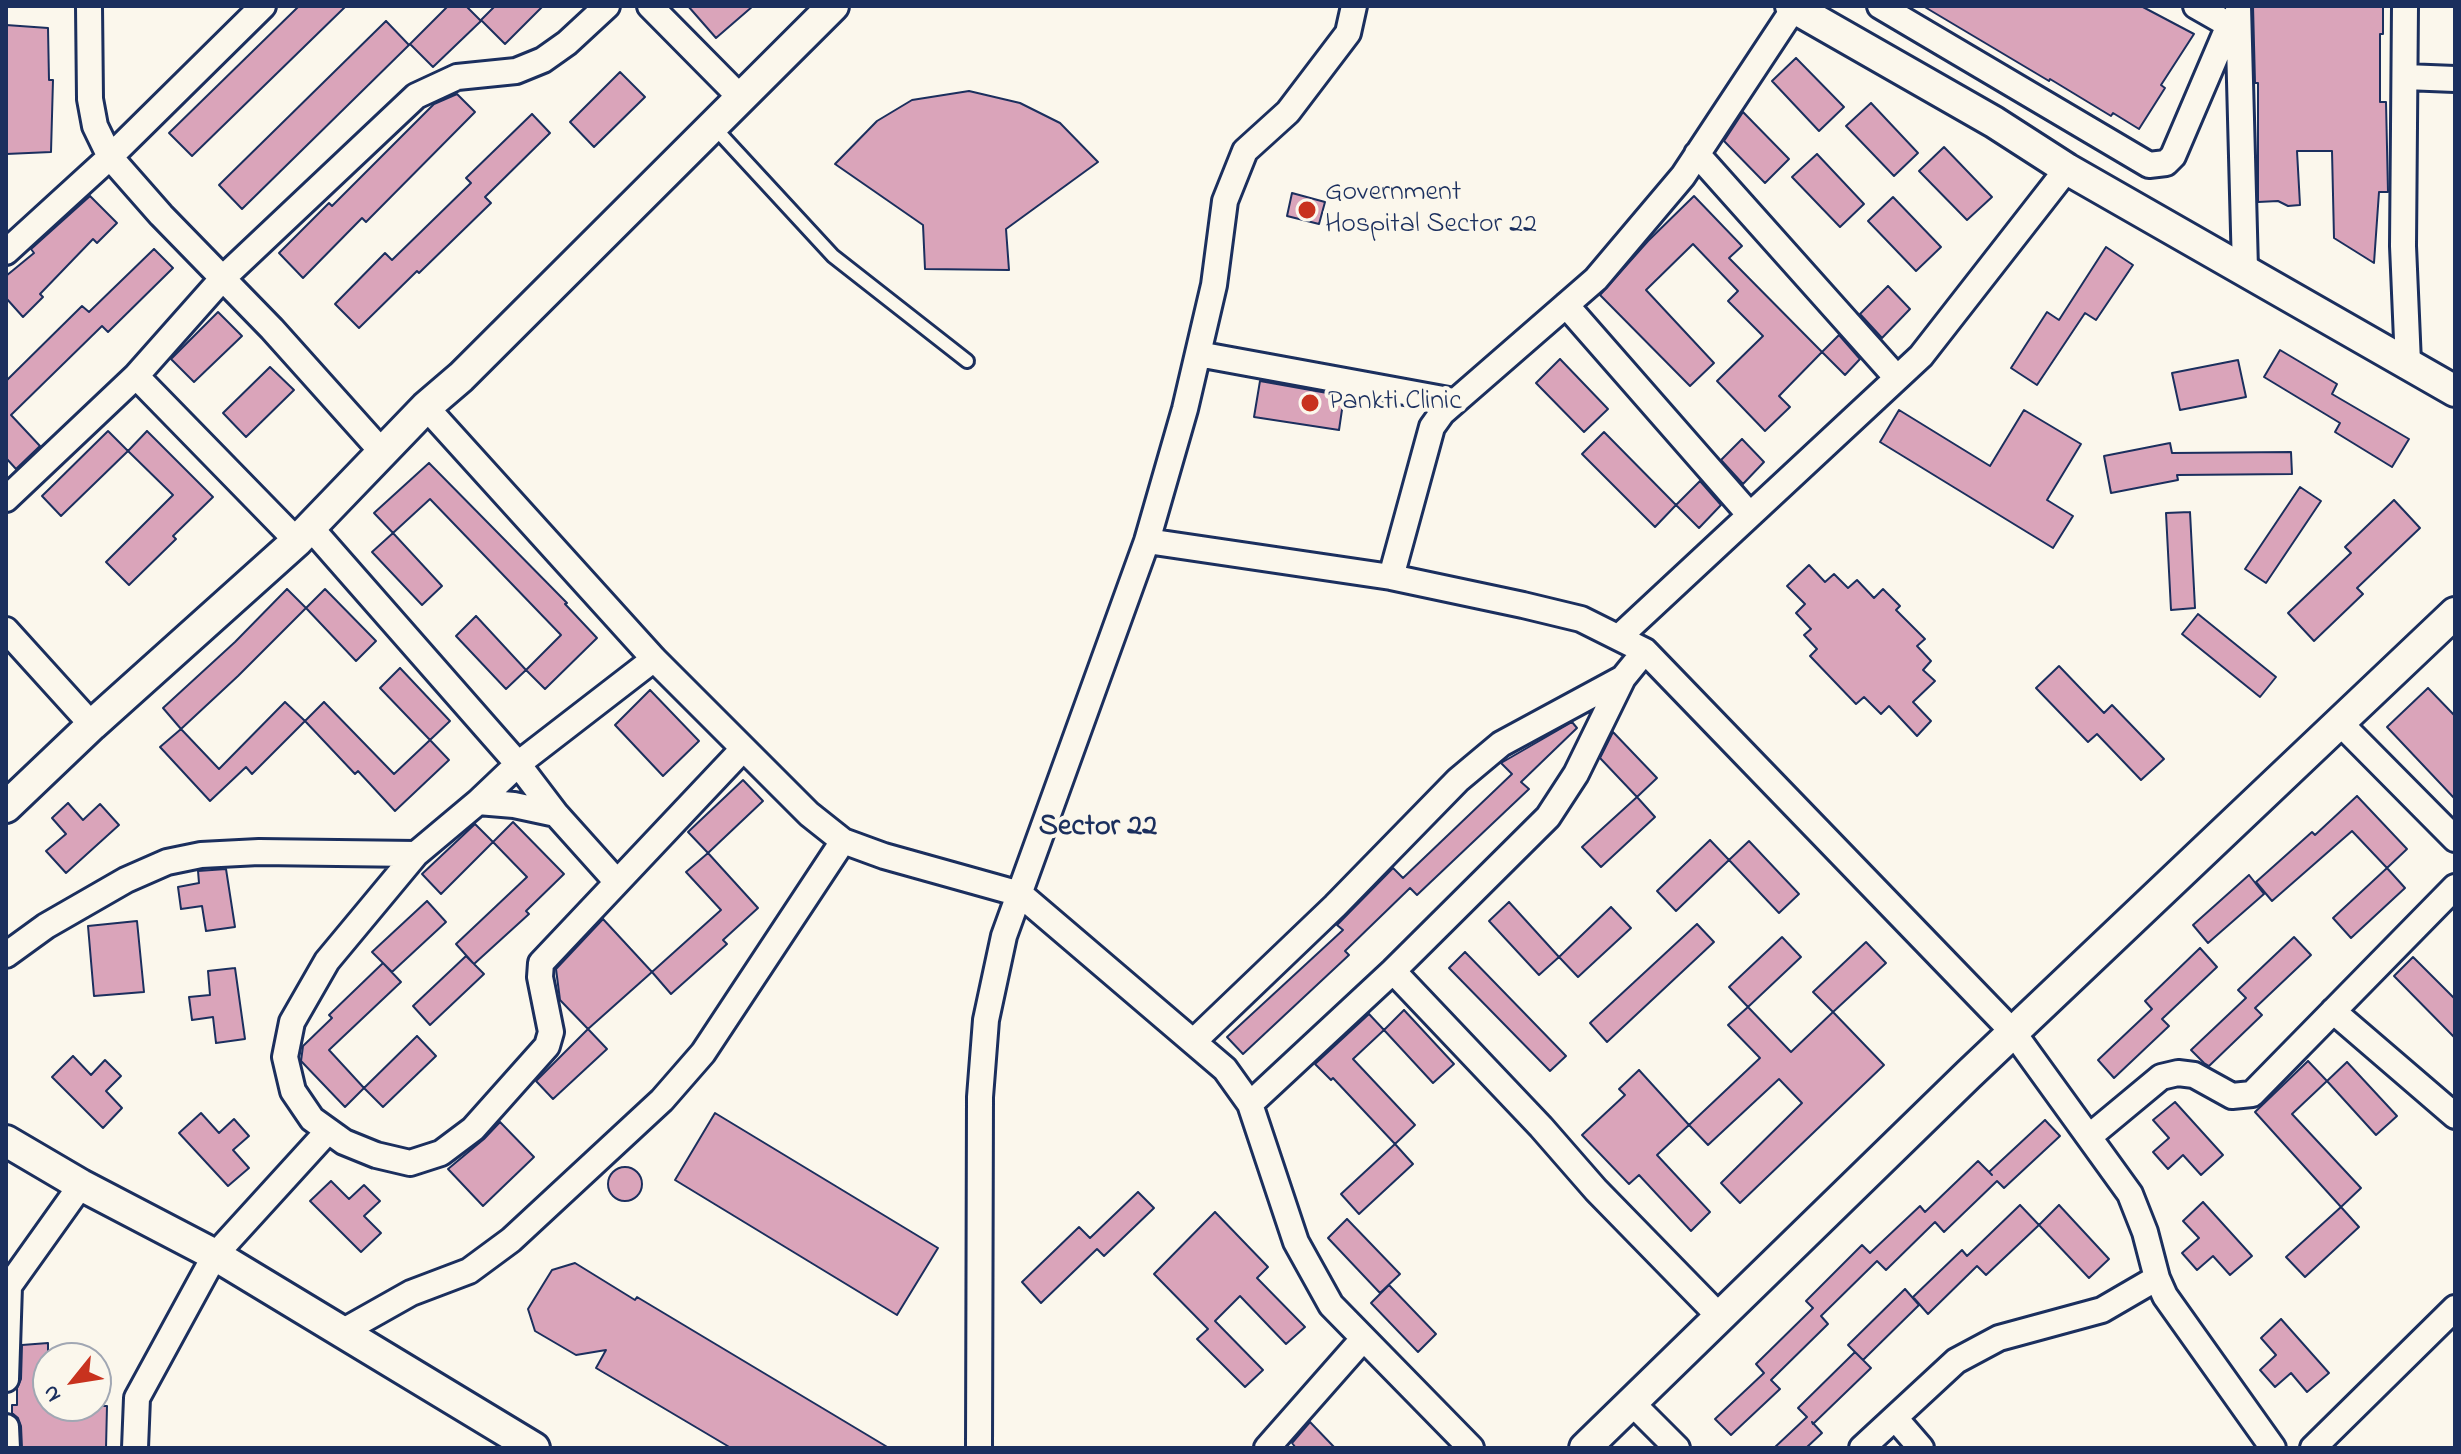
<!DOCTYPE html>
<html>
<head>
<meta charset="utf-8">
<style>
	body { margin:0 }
	#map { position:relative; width:2461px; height:1454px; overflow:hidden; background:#fbf7ec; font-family:"Indie Flower",sans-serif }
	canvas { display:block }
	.frame { position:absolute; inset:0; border:8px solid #1b2f5e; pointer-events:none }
	.north { position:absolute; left:32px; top:1342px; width:80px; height:80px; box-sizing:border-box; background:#fbf7ec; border:2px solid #a1a7b3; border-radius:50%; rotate:240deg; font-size:22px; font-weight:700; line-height:32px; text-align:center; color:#1b2f5e }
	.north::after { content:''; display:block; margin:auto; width:28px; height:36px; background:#c8321e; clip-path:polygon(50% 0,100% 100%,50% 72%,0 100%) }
</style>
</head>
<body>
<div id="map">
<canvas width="2461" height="1454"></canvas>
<div class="frame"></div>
<div class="north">N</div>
</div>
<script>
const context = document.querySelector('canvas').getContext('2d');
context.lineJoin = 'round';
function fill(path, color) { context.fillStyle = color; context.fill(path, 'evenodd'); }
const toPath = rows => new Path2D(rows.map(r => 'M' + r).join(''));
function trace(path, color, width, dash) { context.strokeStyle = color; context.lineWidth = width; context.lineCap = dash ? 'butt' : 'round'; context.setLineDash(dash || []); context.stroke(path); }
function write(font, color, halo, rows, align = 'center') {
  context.font = font + ' "Indie Flower",sans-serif'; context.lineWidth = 8; context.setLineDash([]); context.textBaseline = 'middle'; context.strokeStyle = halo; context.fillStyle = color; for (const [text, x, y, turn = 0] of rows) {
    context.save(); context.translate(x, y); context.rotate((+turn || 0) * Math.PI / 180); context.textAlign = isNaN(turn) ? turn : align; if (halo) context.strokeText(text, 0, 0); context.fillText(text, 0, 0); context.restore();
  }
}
const building = toPath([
	[299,6,346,6,192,156,169,133,299,6],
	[448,6,466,6,481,21,433,67,410,44,448,6],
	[495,6,543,6,505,44,481,20,495,6],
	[688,6,753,6,716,38,688,6],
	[1923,6,2141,6,2194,34,2161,85,2165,88,2139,129,2113,113,2111,116,2050,79,2049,81,1923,6],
	[2253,6,2383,6,2383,34,2380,34,2380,102,2386,102,2388,192,2379,192,2374,263,2334,238,2332,151,2297,151,2300,205,2288,206,2278,201,2258,202,2258,83,2255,83,2253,6],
	[386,21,409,45,242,209,219,185,386,21],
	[6,25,48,28,49,80,53,80,51,152,6,154,6,25],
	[1796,58,1844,107,1819,131,1772,81,1796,58],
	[620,72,645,97,594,147,570,122,620,72],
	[969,91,1020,103,1060,123,1098,162,1006,229,1009,270,925,269,923,225,835,164,877,121,912,100,969,91],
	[457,94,475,112,366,222,362,218,303,278,279,253,329,203,332,206,434,104,457,94],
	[1871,103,1918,153,1894,176,1846,126,1871,103],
	[1743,112,1789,159,1765,183,1724,141,1743,112],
	[532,114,550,133,485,197,491,203,419,273,417,271,359,328,335,304,385,253,392,260,471,183,466,178,532,114],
	[1944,147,1992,197,1967,220,1919,171,1944,147],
	[1817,154,1864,204,1840,227,1792,177,1817,154],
	[1292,193,1325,202,1319,224,1287,216,1292,193],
	[90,196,117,223,97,243,93,239,40,294,43,297,23,317,6,298,6,276,34,253,31,249,90,196],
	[1694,196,1742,246,1729,258,1822,352,1779,396,1790,407,1765,431,1717,381,1763,336,1728,301,1738,291,1693,244,1646,290,1714,363,1690,386,1600,295,1648,241,1694,196],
	[1893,197,1941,247,1916,271,1868,221,1893,197],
	[2106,247,2133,265,2096,320,2085,313,2037,385,2011,368,2047,312,2059,320,2106,247],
	[154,249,173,268,108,332,102,326,11,415,40,446,16,469,6,458,6,381,82,306,89,312,154,249],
	[1888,286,1910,309,1882,338,1860,314,1888,286],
	[218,312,242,336,194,382,171,359,218,312],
	[1839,335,1860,359,1845,375,1822,352,1839,335],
	[2280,350,2337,384,2332,394,2409,439,2392,467,2335,432,2340,423,2264,377,2280,350],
	[1560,359,1608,409,1584,432,1536,383,1560,359],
	[2238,360,2246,397,2180,410,2172,373,2238,360],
	[270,367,294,390,246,437,223,413,270,367],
	[1260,381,1344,396,1339,430,1254,417,1260,381],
	[1899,410,1990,466,2024,410,2081,444,2047,500,2073,516,2053,548,1880,442,1899,410],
	[108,431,128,451,61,516,42,496,108,431],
	[147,431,213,497,173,536,176,539,129,585,106,562,173,495,128,451,147,431],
	[1604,432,1676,505,1655,527,1582,454,1604,432],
	[1742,439,1764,462,1743,484,1721,460,1742,439],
	[2170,443,2172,453,2291,452,2292,474,2177,475,2178,480,2111,493,2104,456,2170,443],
	[429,463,567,603,565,604,597,638,545,689,526,670,561,635,430,499,393,533,374,513,429,463],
	[1700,481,1721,505,1699,528,1676,505,1700,481],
	[2300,487,2321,501,2266,583,2245,569,2300,487],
	[2394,500,2420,528,2357,588,2363,594,2314,641,2288,613,2351,553,2345,547,2394,500],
	[2190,512,2195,608,2171,610,2166,513,2190,512],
	[393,533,442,586,422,605,372,552,393,533],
	[1809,565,1825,582,1834,574,1848,588,1857,580,1874,598,1883,589,1900,606,1896,610,1925,639,1917,646,1931,661,1923,670,1935,681,1913,702,1931,721,1917,736,1889,706,1881,714,1864,697,1856,704,1810,656,1817,649,1804,635,1811,629,1796,613,1805,604,1787,586,1809,565],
	[287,589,306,608,238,676,181,729,163,708,235,642,287,589],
	[325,589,376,641,356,661,306,608,325,589],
	[2198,614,2276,677,2260,697,2182,634,2198,614],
	[476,616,526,670,506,689,456,636,476,616],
	[2059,666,2104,713,2112,705,2164,759,2141,780,2097,734,2088,742,2036,688,2059,666],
	[400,668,450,721,430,740,380,688,400,668],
	[2428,688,2455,716,2455,799,2387,727,2428,688],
	[650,690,699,741,663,776,615,725,650,690],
	[285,702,305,721,252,774,246,767,210,801,160,747,181,729,219,769,285,702],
	[324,702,394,774,430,740,449,760,395,811,358,771,355,774,305,721,324,702],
	[1572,722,1577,728,1521,782,1529,789,1417,895,1410,888,1345,951,1349,955,1243,1054,1227,1037,1343,930,1337,925,1393,868,1403,878,1512,774,1501,763,1572,722],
	[1613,732,1657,778,1637,797,1600,758,1613,732],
	[743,780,763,801,708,853,688,832,743,780],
	[2357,796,2407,849,2387,868,2352,831,2272,901,2256,882,2312,832,2315,835,2357,796],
	[1637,797,1655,817,1601,867,1582,847,1637,797],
	[68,803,83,820,100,804,119,825,66,873,46,851,66,834,52,818,68,803],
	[513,822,564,874,526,911,529,914,474,964,484,974,430,1025,413,1006,466,956,473,963,456,944,527,877,493,842,513,822],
	[475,824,493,842,441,894,422,874,475,824],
	[1710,840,1729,860,1676,911,1657,891,1710,840],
	[1749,841,1799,894,1779,913,1729,860,1749,841],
	[708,853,758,908,723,940,727,944,671,994,652,972,721,910,686,872,708,853],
	[2387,868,2405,888,2351,938,2333,918,2387,868],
	[226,869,235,927,206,931,202,906,181,909,178,887,199,883,198,871,226,869],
	[2249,875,2264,894,2208,943,2193,925,2249,875],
	[427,901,446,922,392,972,372,952,427,901],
	[1509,902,1559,957,1539,975,1489,921,1509,902],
	[1611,907,1631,928,1578,977,1559,957,1611,907],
	[603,919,652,972,588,1029,560,1000,556,969,603,919],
	[137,921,144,992,94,996,88,926,137,921],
	[1697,924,1714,942,1607,1042,1590,1023,1697,924],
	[1782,937,1801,957,1748,1007,1729,987,1782,937],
	[2294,937,2311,955,2255,1008,2262,1015,2209,1066,2204,1063,2191,1050,2246,998,2238,990,2294,937],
	[1866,942,1886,963,1833,1012,1813,992,1866,942],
	[2200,948,2217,967,2162,1019,2169,1026,2114,1078,2098,1060,2152,1009,2145,1001,2200,948],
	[1465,952,1566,1056,1550,1071,1449,968,1465,952],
	[2413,957,2455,999,2455,1038,2394,976,2413,957],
	[383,963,401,982,329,1050,364,1088,345,1107,301,1061,303,1046,332,1018,329,1015,383,963],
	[235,968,245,1039,216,1043,213,1017,192,1020,189,997,210,995,208,971,235,968],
	[1748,1007,1791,1052,1833,1012,1884,1065,1740,1203,1721,1183,1802,1103,1779,1079,1708,1145,1689,1125,1760,1058,1728,1025,1748,1007],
	[1404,1010,1454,1064,1433,1083,1384,1030,1404,1010],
	[1369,1014,1384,1030,1353,1059,1415,1125,1395,1144,1333,1078,1331,1080,1315,1064,1369,1014],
	[588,1029,607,1049,553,1099,536,1081,588,1029],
	[417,1036,436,1056,383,1107,364,1088,417,1036],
	[73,1056,91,1075,105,1060,121,1076,106,1091,122,1108,103,1128,52,1077,73,1056],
	[2308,1061,2327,1081,2292,1114,2361,1188,2341,1207,2255,1112,2308,1061],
	[2347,1062,2397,1116,2376,1135,2327,1081,2347,1062],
	[1639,1070,1689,1125,1657,1155,1710,1212,1691,1231,1639,1175,1629,1184,1582,1135,1625,1095,1619,1089,1639,1070],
	[2175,1102,2223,1155,2201,1175,2183,1155,2168,1169,2153,1152,2169,1138,2153,1120,2175,1102],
	[201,1113,219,1133,234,1119,249,1136,233,1150,249,1168,228,1186,179,1133,201,1113],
	[715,1113,938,1248,897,1315,675,1180,715,1113],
	[2045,1120,2060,1136,2004,1188,1997,1181,1944,1232,1935,1222,1886,1270,1877,1261,1821,1316,1828,1324,1771,1380,1780,1389,1731,1435,1715,1419,1764,1373,1756,1364,1813,1308,1806,1301,1862,1245,1870,1253,1920,1206,1925,1212,1978,1161,1992,1175,1989,1172,2045,1120],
	[500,1122,534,1157,483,1206,448,1169,484,1139,500,1122],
	[1395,1144,1413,1164,1359,1214,1341,1194,1395,1144],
	'608 1184a17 17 0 1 1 34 0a17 17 0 1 1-34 0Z',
	[331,1181,349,1199,364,1185,380,1201,364,1216,381,1233,361,1252,310,1201,331,1181],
	[1138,1192,1154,1208,1104,1256,1097,1249,1041,1303,1022,1282,1079,1227,1090,1238,1138,1192],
	[2203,1202,2252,1256,2230,1275,2213,1256,2197,1270,2182,1253,2199,1238,2183,1221,2203,1202],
	[2020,1205,2039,1225,1986,1275,1977,1266,1928,1314,1913,1297,1962,1250,1967,1256,2020,1205],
	[2059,1205,2109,1259,2089,1278,2039,1225,2059,1205],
	[2341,1207,2359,1227,2305,1277,2286,1257,2341,1207],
	[1215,1212,1268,1267,1257,1278,1305,1327,1286,1344,1240,1296,1215,1321,1263,1370,1245,1387,1197,1339,1208,1329,1154,1274,1215,1212],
	[1347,1219,1400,1274,1380,1293,1328,1238,1347,1219],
	[575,1263,635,1300,637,1297,889,1448,731,1448,596,1368,606,1350,576,1355,535,1331,528,1309,552,1270,575,1263],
	[1389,1285,1436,1334,1418,1352,1371,1303,1389,1285],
	[1905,1289,1919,1305,1863,1360,1848,1345,1905,1289],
	[2281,1319,2329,1373,2307,1392,2291,1373,2275,1387,2260,1370,2276,1355,2261,1338,2281,1319],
	[48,1343,48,1406,107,1406,106,1448,22,1448,21,1426,18,1418,12,1413,12,1405,17,1405,17,1388,21,1379,22,1345,48,1343],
	[1855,1352,1871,1368,1813,1424,1812,1422,1822,1433,1806,1448,1774,1448,1807,1417,1798,1408,1855,1352],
	[1310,1422,1335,1448,1296,1448,1292,1443,1310,1422]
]);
fill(building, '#daa4ba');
trace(building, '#1b2f5e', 2);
const service = toPath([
	[713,126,833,256,967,361]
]);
const minor = toPath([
	[89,6,90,99,95,126,110,157,263,6],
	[650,6,740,97],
	[1880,6,2149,165,2166,163,2173,156,2229,25],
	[2196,6,2238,30],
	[2238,6,2245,269],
	[2405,6,2403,246,2408,363],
	[2405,77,2455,79],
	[1697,154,1897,378],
	[6,252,110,157,161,215,272,329,384,454],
	[1566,305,1749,514],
	[1198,354,1454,401],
	[136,376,297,541],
	[426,407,654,659,809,814,843,841,884,856,1020,894,1225,1069,1250,1104,1296,1242,1331,1305,1471,1448],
	[6,499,136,376,222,279,416,96,457,77,516,71,543,60,567,43,607,6],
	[310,527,518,764,556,814,617,882],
	[1147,541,1391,577,1523,605,1581,619,1645,651,2013,1032,2130,1194,2145,1232,2157,1278,2165,1296,2273,1448],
	[1391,577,1432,427,1442,413,1596,279,1683,176,1794,8],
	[6,630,92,725],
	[1619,637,1921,356,2067,169],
	[654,659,518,764,478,802,416,854,327,961,292,1022,285,1057,293,1091,312,1119,344,1142,376,1155,410,1163,441,1153,473,1129,547,1046,551,1032,540,977,541,963,742,750],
	[2340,723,2455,839],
	[478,802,514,805,556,814],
	[6,955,46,926,126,880,167,862,201,855,259,852,416,854],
	[1393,971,1541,1127,1596,1190,1720,1317],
	[2333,1011,2455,1116],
	[1194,1041,1335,906,1458,780,1501,744,1623,678],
	[1250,1104,1393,971,1548,817,1576,774,1623,678,1645,651],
	[2090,1136,2161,1077,2178,1073,2194,1075,2232,1096,2252,1094,2455,887],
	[340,1333,411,1293,469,1271,511,1240,662,1100,703,1053,843,841],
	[6,1379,9,1286,81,1185],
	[1632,1403,1677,1448],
	[1895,1418,1921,1448],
	[6,1427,7,1448],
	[135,1448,137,1398,215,1255,328,1131],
	[979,1448,980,1097,986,1020,1004,936,1147,541,1185,409,1214,285,1225,201,1245,151,1288,112,1348,33,1354,6],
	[1267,1448,1363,1339],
	[1862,1448,1956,1361,1999,1338,2102,1310,2157,1278],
	[2313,1448,2455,1308]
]);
const tertiary = toPath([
	[1791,6,1994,122,2067,169,2455,391],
	[6,807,92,725,297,541,426,407,461,377,833,6],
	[6,1141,81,1185,215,1255,534,1448],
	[1585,1448,1968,1075,2455,613]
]);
trace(service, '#1b2f5e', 18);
trace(minor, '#1b2f5e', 30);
trace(tertiary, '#1b2f5e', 36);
trace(service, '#fbf7ec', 12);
trace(minor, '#fbf7ec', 24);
trace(tertiary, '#fbf7ec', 30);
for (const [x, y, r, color] of [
	[1307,210,10,"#c8321e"],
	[1310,403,10,"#c8321e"]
]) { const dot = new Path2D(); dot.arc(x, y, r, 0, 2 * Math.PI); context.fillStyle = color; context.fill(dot); trace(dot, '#fbf7ec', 3); }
write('28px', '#1b2f5e', '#fbf7ec', [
	["Government",1325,194],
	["Hospital Sector 22",1325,226],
	["Pankti Clinic",1328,403]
], 'left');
write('bold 30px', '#1b2f5e', '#fbf7ec', [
	["Sector 22",1098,829]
]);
</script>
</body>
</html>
